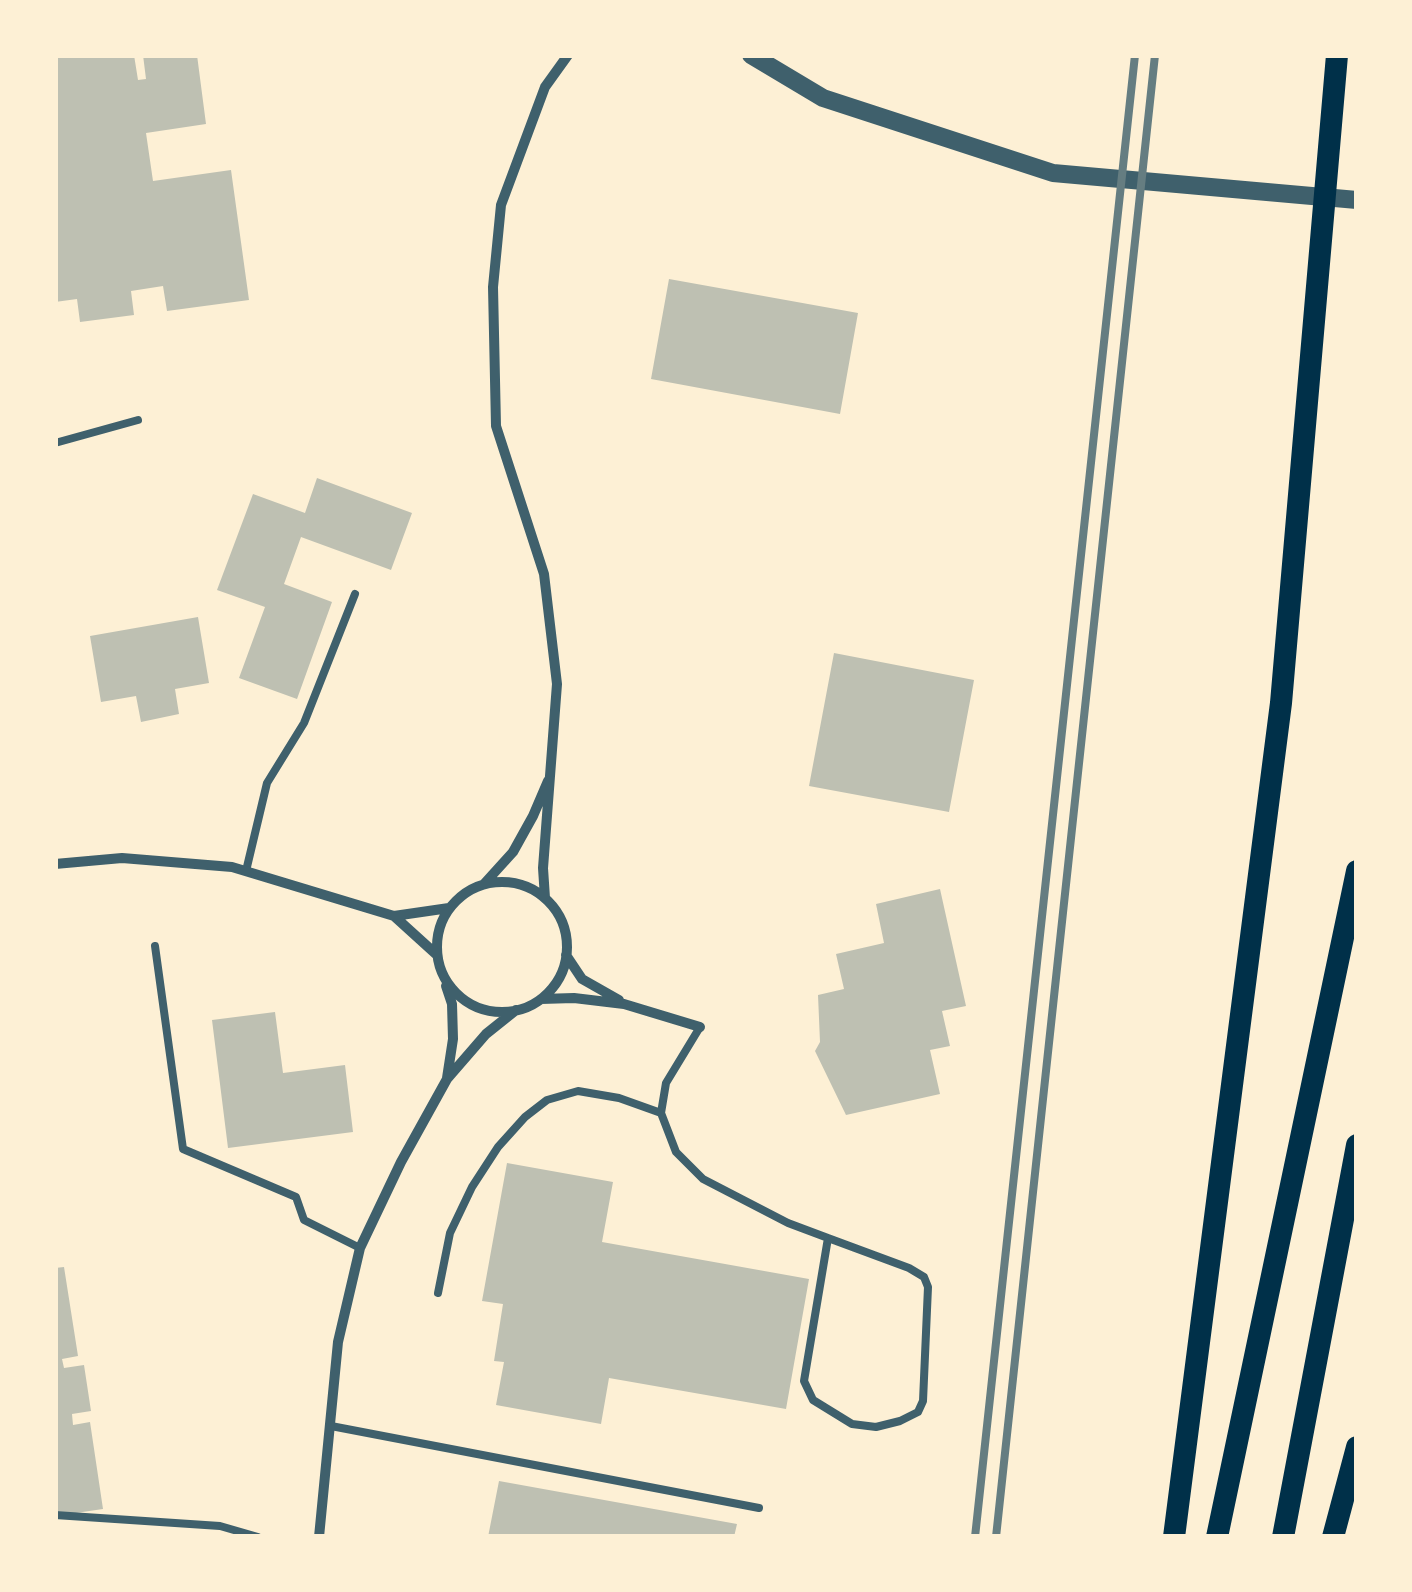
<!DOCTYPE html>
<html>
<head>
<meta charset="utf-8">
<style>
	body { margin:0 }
	#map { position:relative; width:1412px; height:1592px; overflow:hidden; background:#fdf0d5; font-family:"Varela Round",sans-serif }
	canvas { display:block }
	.frame { position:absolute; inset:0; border:58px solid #fdf0d5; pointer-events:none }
</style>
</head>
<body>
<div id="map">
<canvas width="1412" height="1592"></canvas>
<div class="frame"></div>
</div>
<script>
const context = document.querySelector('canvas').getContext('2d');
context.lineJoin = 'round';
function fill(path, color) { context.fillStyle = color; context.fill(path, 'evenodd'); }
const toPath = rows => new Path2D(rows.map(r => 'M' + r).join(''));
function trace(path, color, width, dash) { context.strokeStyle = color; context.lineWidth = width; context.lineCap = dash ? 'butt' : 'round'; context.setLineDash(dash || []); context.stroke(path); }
fill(toPath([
	[55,55,134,55,138,80,146,79,143,55,197,55,206,124,146,133,153,181,231,170,249,300,167,311,163,286,131,291,134,315,80,322,77,299,55,302],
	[669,279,858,313,840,414,651,379],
	[317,478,412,513,391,570,301,537,284,584,332,602,297,699,239,678,265,607,217,590,253,494,305,513],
	[198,617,209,683,175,689,179,714,141,722,136,696,101,702,90,636],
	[834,653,974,680,949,812,809,786],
	[940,889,966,1006,942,1011,950,1046,930,1050,940,1094,846,1115,815,1051,820,1042,818,995,844,989,836,954,884,943,876,904],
	[275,1012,283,1073,345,1065,353,1132,228,1148,212,1020],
	[507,1163,613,1182,602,1242,809,1279,786,1409,609,1378,601,1424,496,1405,504,1362,494,1361,503,1304,482,1301],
	[64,1267,78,1356,62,1359,64,1368,84,1365,91,1411,72,1414,73,1425,90,1422,103,1509,55,1516,55,1268],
	[499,1481,737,1524,734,1537,488,1537]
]), '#bec0b2');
trace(toPath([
	[55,443,138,420],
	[246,871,267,783,304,723,355,594],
	[155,946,183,1149,296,1197,304,1220,360,1248],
	[700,1027,666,1083,661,1113,676,1152,703,1179,788,1223,828,1238,804,1381,813,1400,852,1424,876,1427,900,1421,918,1412,923,1401,928,1287,924,1277,909,1268,828,1238],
	[438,1293,450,1233,472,1187,498,1147,525,1117,547,1100,578,1091,619,1098,661,1113],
	[331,1426,759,1508],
	[55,1515,220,1526,258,1537]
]), '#3f606c', 8);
trace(toPath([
	[55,864,122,858,232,867,394,916,437,955],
	'437 947a65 65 0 1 1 130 0a65 65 0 1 1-130 0Z',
	[484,884,513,852,533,816,548,781],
	[545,898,543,868,557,684,544,574,496,426,493,287,501,205,545,87,568,55],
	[394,916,449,908],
	[566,955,582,979,619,1000],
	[446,986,452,1004,453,1039,447,1078],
	[541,999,574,998,624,1004,700,1027],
	[319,1537,338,1342,360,1248,401,1162,447,1079,486,1034,516,1010]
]), '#3f606c', 10);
trace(toPath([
	[751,55,823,98,1053,173,1357,200]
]), '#3f606c', 18);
trace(toPath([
	[1174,1537,1281,703,1337,55],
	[1217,1537,1357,871],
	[1283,1537,1357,1145],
	[1333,1537,1357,1447]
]), '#003049', 22);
trace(toPath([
	[975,1537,1135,55],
	[996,1537,1155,55]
]), '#657d81', 8);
</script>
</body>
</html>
